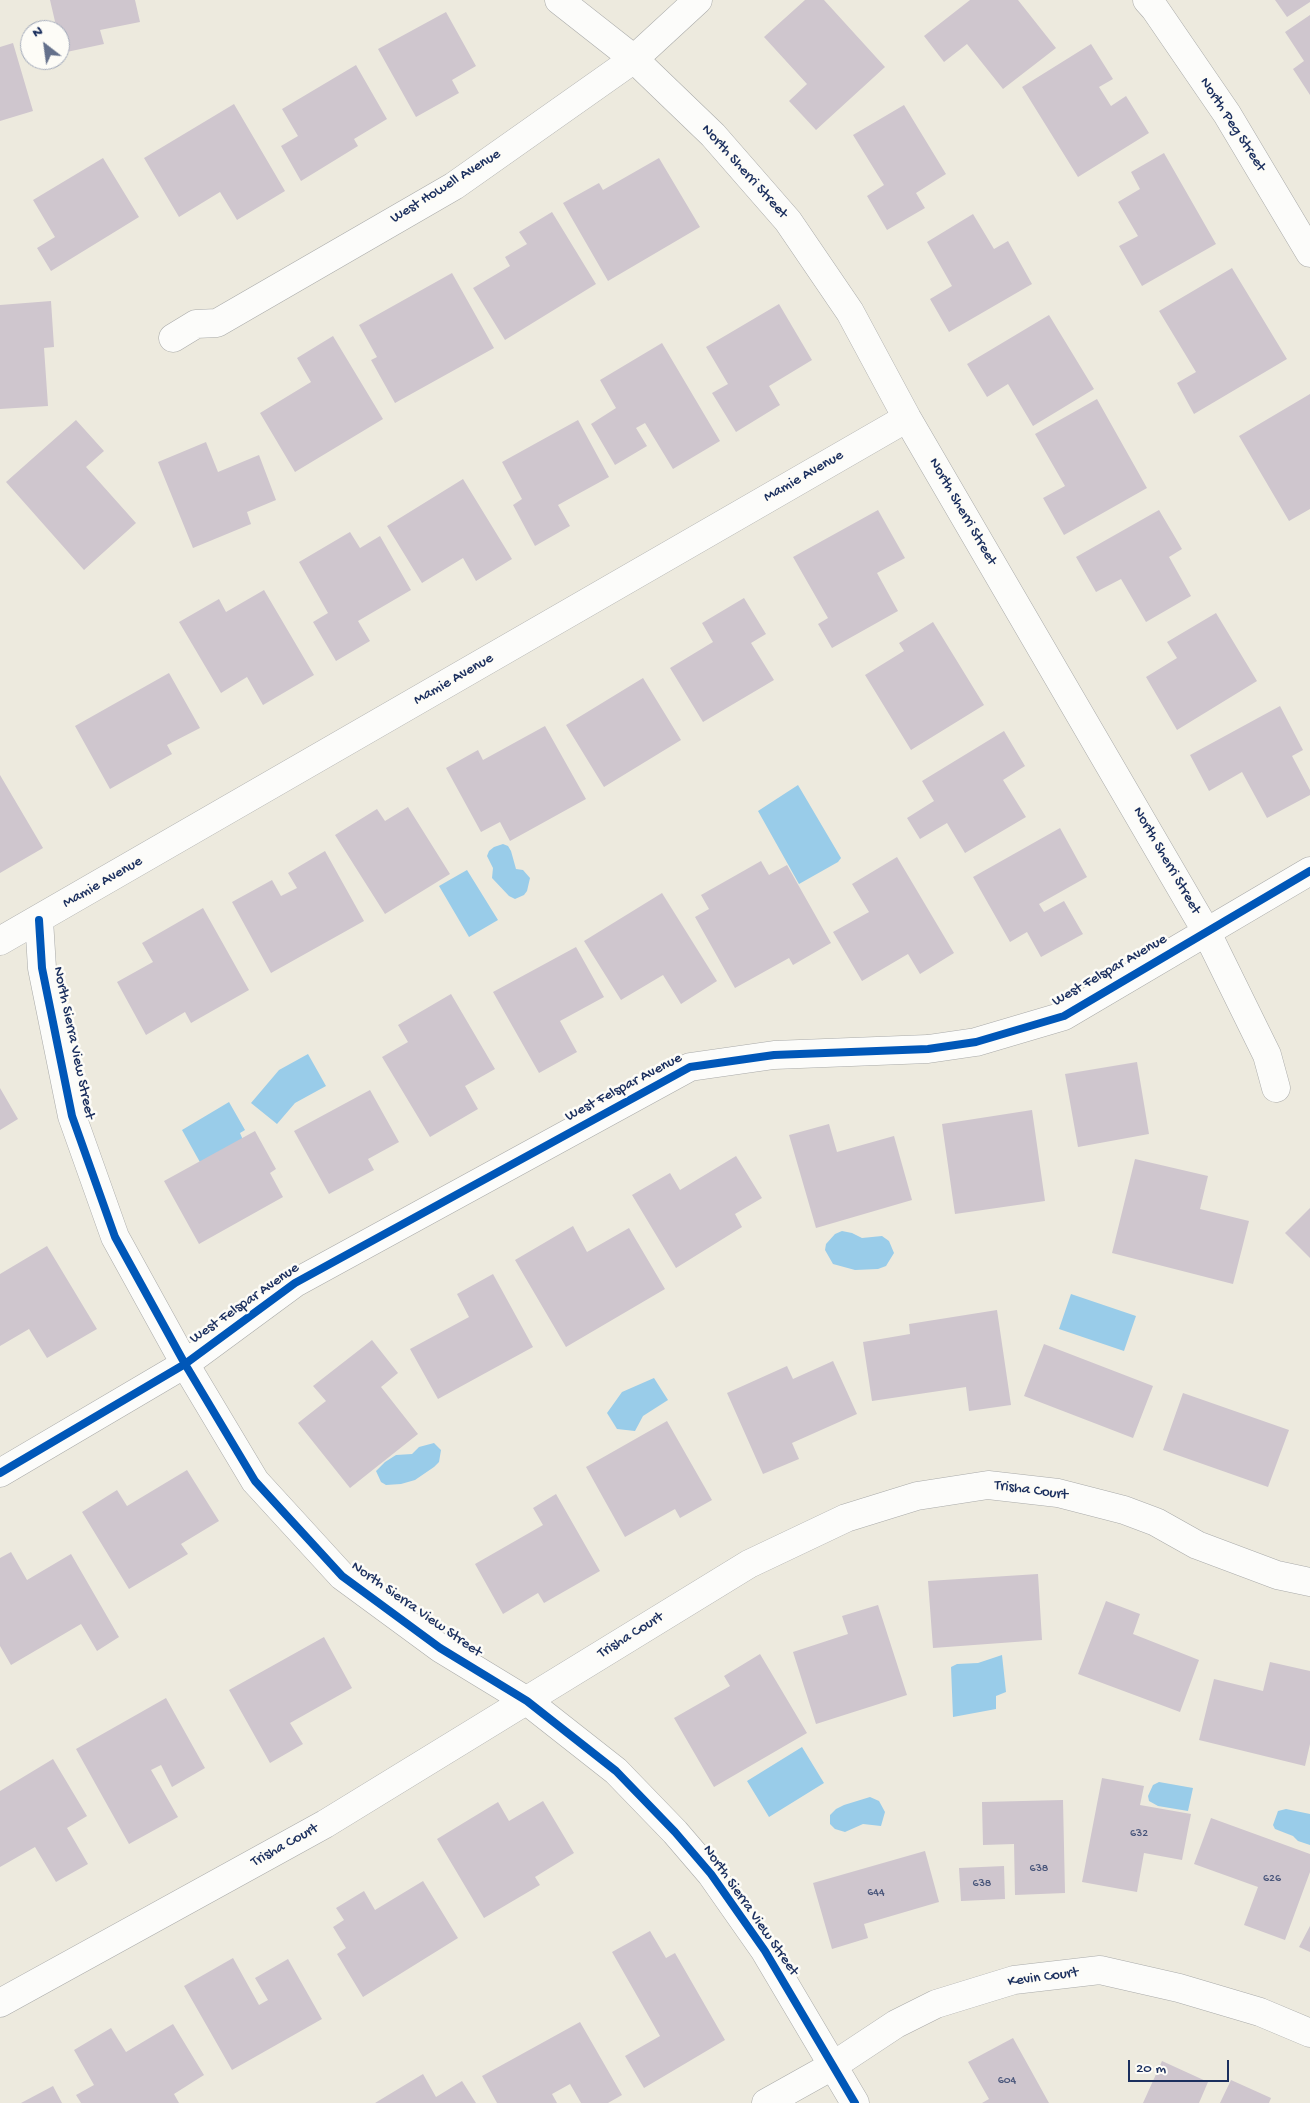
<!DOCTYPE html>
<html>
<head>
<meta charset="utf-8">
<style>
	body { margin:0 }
	#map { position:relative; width:1310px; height:2103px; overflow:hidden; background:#edeade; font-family:"Gochi Hand",sans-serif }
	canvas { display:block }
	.north { position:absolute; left:20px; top:20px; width:50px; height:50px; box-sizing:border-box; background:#fdfcf7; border:1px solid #a3aaba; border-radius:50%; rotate:330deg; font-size:14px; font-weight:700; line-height:20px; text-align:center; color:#1b2f5e }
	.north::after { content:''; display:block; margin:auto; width:18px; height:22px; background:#64708b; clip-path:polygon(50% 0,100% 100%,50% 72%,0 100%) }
	.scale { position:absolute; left:1128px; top:2060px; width:101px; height:22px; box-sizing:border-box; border:2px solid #1b2f5e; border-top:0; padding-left:6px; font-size:15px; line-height:18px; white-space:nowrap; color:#1b2f5e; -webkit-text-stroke:4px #fdfcf7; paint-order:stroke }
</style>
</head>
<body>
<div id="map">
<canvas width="1310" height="2103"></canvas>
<div class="north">N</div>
<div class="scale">20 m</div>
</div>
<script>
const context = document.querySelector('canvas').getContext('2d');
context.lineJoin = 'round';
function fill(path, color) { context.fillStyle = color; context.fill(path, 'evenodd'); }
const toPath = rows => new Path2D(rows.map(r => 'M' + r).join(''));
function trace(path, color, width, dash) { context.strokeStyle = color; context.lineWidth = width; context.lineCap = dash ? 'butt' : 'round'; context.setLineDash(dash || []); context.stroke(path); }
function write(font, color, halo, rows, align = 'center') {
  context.font = font + ' "Gochi Hand",sans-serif'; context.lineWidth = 5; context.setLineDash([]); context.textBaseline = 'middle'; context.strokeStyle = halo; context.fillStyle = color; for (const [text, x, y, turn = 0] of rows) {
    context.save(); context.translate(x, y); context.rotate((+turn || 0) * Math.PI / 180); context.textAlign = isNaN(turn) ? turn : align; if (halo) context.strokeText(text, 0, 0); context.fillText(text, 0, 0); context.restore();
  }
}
fill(toPath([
	[798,785,841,858,838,862,799,884,758,811],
	[503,844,508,846,511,851,516,869,523,870,530,878,527,891,524,895,515,899,509,896,492,878,493,868,487,856,489,851,494,847],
	[467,870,498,920,469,937,439,886],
	[308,1054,326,1086,295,1103,277,1124,251,1103,279,1070],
	[229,1102,245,1130,240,1133,243,1140,201,1164,182,1130],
	[842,1231,852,1233,862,1238,882,1236,889,1241,894,1253,886,1266,878,1269,855,1270,833,1264,825,1250,826,1244,835,1234],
	[1071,1294,1136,1316,1124,1351,1059,1329],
	[654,1378,668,1400,643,1416,635,1431,617,1429,607,1413,622,1392],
	[434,1443,441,1450,439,1462,434,1467,415,1480,401,1484,386,1485,381,1482,376,1471,385,1462,396,1455,412,1454,419,1447],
	[1002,1655,1006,1692,996,1696,996,1709,953,1717,951,1667,957,1664,978,1663],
	[802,1747,824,1783,769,1817,747,1781],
	[1159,1782,1193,1788,1188,1811,1158,1806,1149,1801,1148,1796,1153,1785],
	[870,1797,879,1801,885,1812,881,1826,863,1824,845,1832,835,1829,830,1824,830,1815,836,1809,844,1805],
	[1286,1809,1310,1814,1310,1845,1298,1841,1293,1836,1275,1829,1273,1825,1278,1811]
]), '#99cce9');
fill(toPath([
	[50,0,135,0,140,22,100,30,104,44,62,53,60,30,57,30],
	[805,0,824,0,885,67,816,130,789,101,807,84,764,37],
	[970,0,1018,0,1056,48,1003,89,967,44,944,62,924,36],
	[1275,0,1310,0,1310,2,1287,17],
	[446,12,476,66,452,80,459,93,416,117,378,49],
	[1310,15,1310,95,1293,69,1304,61,1285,32],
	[13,43,33,111,0,121,0,47],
	[1091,44,1113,79,1099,87,1111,106,1126,96,1149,133,1078,177,1022,87],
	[356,65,387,119,354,139,358,146,301,181,281,146,298,136,282,109],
	[234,104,285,191,237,220,220,192,179,217,144,158],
	[904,105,946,174,916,193,925,208,887,230,867,196,884,185,853,135],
	[1164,153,1216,244,1142,286,1119,246,1138,236,1118,202,1140,189,1131,172],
	[103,158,139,217,51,271,37,248,55,237,33,200],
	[659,158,700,227,608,281,563,203,599,183,603,190],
	[552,212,596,284,505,340,473,288,510,266,505,257,527,244,519,232],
	[973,214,994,249,1008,241,1032,284,949,332,930,299,952,286,927,242],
	[1232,268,1287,359,1194,414,1177,383,1196,372,1159,311],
	[452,273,494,348,395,403,371,360,377,357,359,325],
	[51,301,54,347,44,348,48,406,0,409,0,305],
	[779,304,812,360,769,386,780,405,736,432,712,393,728,384,706,347],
	[1049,315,1094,389,1033,426,1008,384,987,397,967,364],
	[333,336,383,419,295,472,260,413,311,382,297,358],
	[662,343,720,441,673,469,645,423,636,428,647,446,615,465,591,424,616,408,600,380],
	[1310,394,1310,509,1289,521,1239,436],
	[1097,399,1147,488,1064,535,1043,498,1065,486,1035,434],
	[76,420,104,451,86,467,136,523,84,570,6,482],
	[578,420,609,477,558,505,570,526,535,546,513,505,522,499,502,462],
	[206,442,218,472,259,455,276,500,247,512,251,524,193,548,158,462],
	[463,479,512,559,476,581,463,558,422,583,387,526],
	[878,510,905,558,877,573,898,611,832,648,818,624,828,618,793,557],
	[1159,510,1182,549,1169,557,1191,596,1146,622,1121,579,1096,592,1076,557],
	[350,532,360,548,380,536,411,590,358,621,370,641,336,661,313,622,328,613,299,562],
	[264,590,314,675,263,705,247,677,221,693,179,622,219,599,226,612],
	[744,598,766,634,751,643,774,680,703,722,670,668,713,642,702,623],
	[1216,613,1257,681,1177,730,1146,677,1177,658,1167,642],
	[933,622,984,705,911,750,865,675,904,651,899,643],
	[169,673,200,728,167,745,172,754,110,789,75,726],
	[643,678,681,740,604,787,566,725],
	[1280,706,1303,750,1292,756,1310,790,1310,795,1267,818,1242,772,1209,791,1190,755],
	[545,726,586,799,510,841,500,822,481,832,446,768,478,750,483,760],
	[1004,731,1025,766,1003,780,1026,817,965,853,947,823,920,839,907,818,934,801,922,781],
	[0,775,43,848,0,873],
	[408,807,450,874,385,914,335,835,377,809,385,821],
	[1060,828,1087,877,1039,904,1044,912,1064,901,1083,934,1041,957,1027,932,1010,942,973,877],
	[325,851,364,921,271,973,232,902,272,880,281,896,297,888,288,873],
	[897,857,954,953,920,974,908,954,862,981,833,932,869,912,852,884],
	[761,861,769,875,787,865,831,943,793,965,789,958,735,988,695,917,709,909,701,895],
	[662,893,717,981,681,1004,663,975,621,1000,584,941],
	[203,908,249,990,191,1023,185,1012,146,1035,117,982,153,962,142,943],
	[576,947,604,997,560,1021,577,1052,539,1073,493,992],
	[451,994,495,1069,465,1086,478,1109,430,1137,382,1057,408,1042,398,1025],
	[1137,1062,1149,1134,1078,1147,1065,1074],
	[0,1088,18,1119,0,1130],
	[370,1090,399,1142,368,1159,374,1170,329,1194,294,1131],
	[1032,1110,1045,1201,955,1214,942,1124],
	[829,1124,837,1152,894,1136,912,1200,816,1228,789,1135],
	[255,1131,276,1169,270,1173,283,1197,199,1244,164,1181],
	[736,1156,762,1198,735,1214,742,1227,676,1268,632,1195,670,1173,680,1190],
	[1135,1159,1208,1176,1200,1209,1249,1221,1233,1284,1112,1253],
	[1310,1208,1310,1258,1285,1233],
	[573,1226,587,1252,629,1228,665,1289,566,1347,515,1260],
	[47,1246,97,1329,47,1358,29,1329,0,1346,0,1274],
	[493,1274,533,1347,438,1399,410,1349,469,1317,457,1294],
	[997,1310,1011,1405,969,1411,966,1387,872,1401,863,1342,910,1334,909,1324],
	[372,1340,398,1373,381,1387,418,1434,350,1488,298,1423,326,1401,313,1386],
	[1044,1344,1153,1386,1133,1438,1024,1396],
	[833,1361,857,1414,792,1443,799,1459,763,1474,727,1393,787,1366,793,1379],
	[1183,1393,1289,1430,1268,1487,1163,1450],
	[667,1421,712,1500,680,1518,675,1509,625,1537,586,1467],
	[187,1470,219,1521,181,1544,188,1554,129,1589,82,1512,117,1490,127,1506],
	[556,1494,600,1571,544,1603,538,1593,503,1614,475,1564,543,1525,533,1508],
	[11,1552,27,1580,71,1554,119,1637,97,1651,81,1624,11,1665,0,1646,0,1558],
	[1038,1574,1042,1640,933,1648,928,1581],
	[1106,1601,1140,1614,1133,1634,1199,1660,1180,1712,1078,1674],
	[878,1605,907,1695,816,1724,793,1652,848,1634,842,1616],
	[324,1637,352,1688,290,1723,303,1744,270,1763,229,1690],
	[760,1654,807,1733,714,1787,674,1718,730,1686,724,1676],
	[1270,1662,1310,1671,1310,1744,1305,1766,1199,1740,1214,1679,1263,1691],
	[166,1698,205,1768,172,1787,161,1765,151,1770,178,1817,129,1844,76,1749],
	[53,1759,87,1816,67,1828,88,1864,56,1882,35,1847,0,1867,0,1791],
	[1102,1778,1144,1786,1140,1805,1191,1814,1182,1860,1144,1853,1137,1892,1082,1882],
	[1063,1800,1065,1893,1015,1895,1014,1844,983,1845,982,1802],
	[543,1801,574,1853,535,1877,540,1885,484,1918,437,1839,498,1802,509,1821],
	[1211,1818,1310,1854,1310,1872,1285,1940,1244,1925,1258,1887,1194,1864],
	[925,1851,939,1902,864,1924,868,1938,832,1949,813,1883],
	[1004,1866,1005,1899,961,1901,959,1868],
	[423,1881,458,1938,363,1997,337,1954,346,1948,333,1927,344,1920,336,1908,364,1891,375,1910],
	[1310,1926,1310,1952,1299,1947],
	[650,1931,666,1958,675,1953,725,2040,644,2088,625,2056,660,2036,612,1952],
	[233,1958,259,2005,268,2000,255,1978,288,1959,322,2019,232,2070,184,1986],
	[580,2022,622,2095,608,2103,581,2103,570,2084,552,2094,557,2103,497,2103,482,2076],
	[173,2024,204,2075,174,2094,179,2103,81,2103,76,2095,94,2085,74,2050,111,2028,126,2052],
	[1013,2038,1049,2103,982,2103,989,2099,968,2062],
	[1162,2061,1208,2082,1199,2103,1143,2103],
	[423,2074,436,2097,462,2081,476,2103,375,2103],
	[1231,2080,1271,2098,1269,2103,1220,2103],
	[53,2086,62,2103,21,2103]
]), '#cfc6ce');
const minor = toPath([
	[559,0,634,59,713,135,788,221,850,312,907,418,1206,931,1267,1055,1276,1088],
	[1147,0,1155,9,1227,114,1310,253],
	[173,338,196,324,217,323,454,186,634,59,698,0],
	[39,920,42,968,72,1116,115,1237,185,1364,255,1481,342,1576,440,1648,527,1701,616,1771,675,1832,711,1874,765,1951,855,2103],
	[0,941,907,418],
	[0,1473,185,1364,295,1283,690,1067,774,1055,928,1049,976,1042,1064,1016,1310,871],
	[0,2003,325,1824,749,1564,846,1518,917,1496,988,1485,1058,1493,1124,1510,1156,1522,1197,1545,1277,1575,1310,1582],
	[766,2103,834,2065,896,2024,936,2004,1014,1980,1100,1970,1179,1988,1260,2012,1310,2033]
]);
trace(minor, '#a9aaa9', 29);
trace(minor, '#fcfcfa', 28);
trace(toPath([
	[39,920,42,968,72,1116,115,1237,185,1364,255,1481,342,1576,440,1648,527,1701,616,1771,675,1832,711,1874,765,1951,855,2103],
	[0,1473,185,1364,295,1283,690,1067,774,1055,928,1049,976,1042,1064,1016,1310,871]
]), '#0057b8', 8);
write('12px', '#48557a', null, [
	["632",1139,1834],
	["638",1039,1869],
	["626",1272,1879],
	["638",982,1884],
	["644",876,1893],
	["604",1007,2081]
]);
write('15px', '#1b2f5e', '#fdfcf7', [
	["North Peg Street",1232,125,57],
	["North Sherri Street",744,172,48],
	["West Howell Avenue",446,187,-32],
	["Mamie Avenue",804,477,-30],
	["North Sherri Street",962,512,60],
	["Mamie Avenue",454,680,-30],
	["North Sherri Street",1166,861,60],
	["Mamie Avenue",103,883,-30],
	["West Felspar Avenue",1110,971,-30],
	["North Sierra View Street",73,1043,78],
	["West Felspar Avenue",624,1088,-28],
	["West Felspar Avenue",245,1304,-35],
	["Trisha Court",1031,1491,8],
	["North Sierra View Street",416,1610,35],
	["Trisha Court",631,1636,-32],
	["Trisha Court",285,1846,-29],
	["North Sierra View Street",750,1911,55],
	["Kevin Court",1043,1978,-8]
]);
</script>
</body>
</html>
